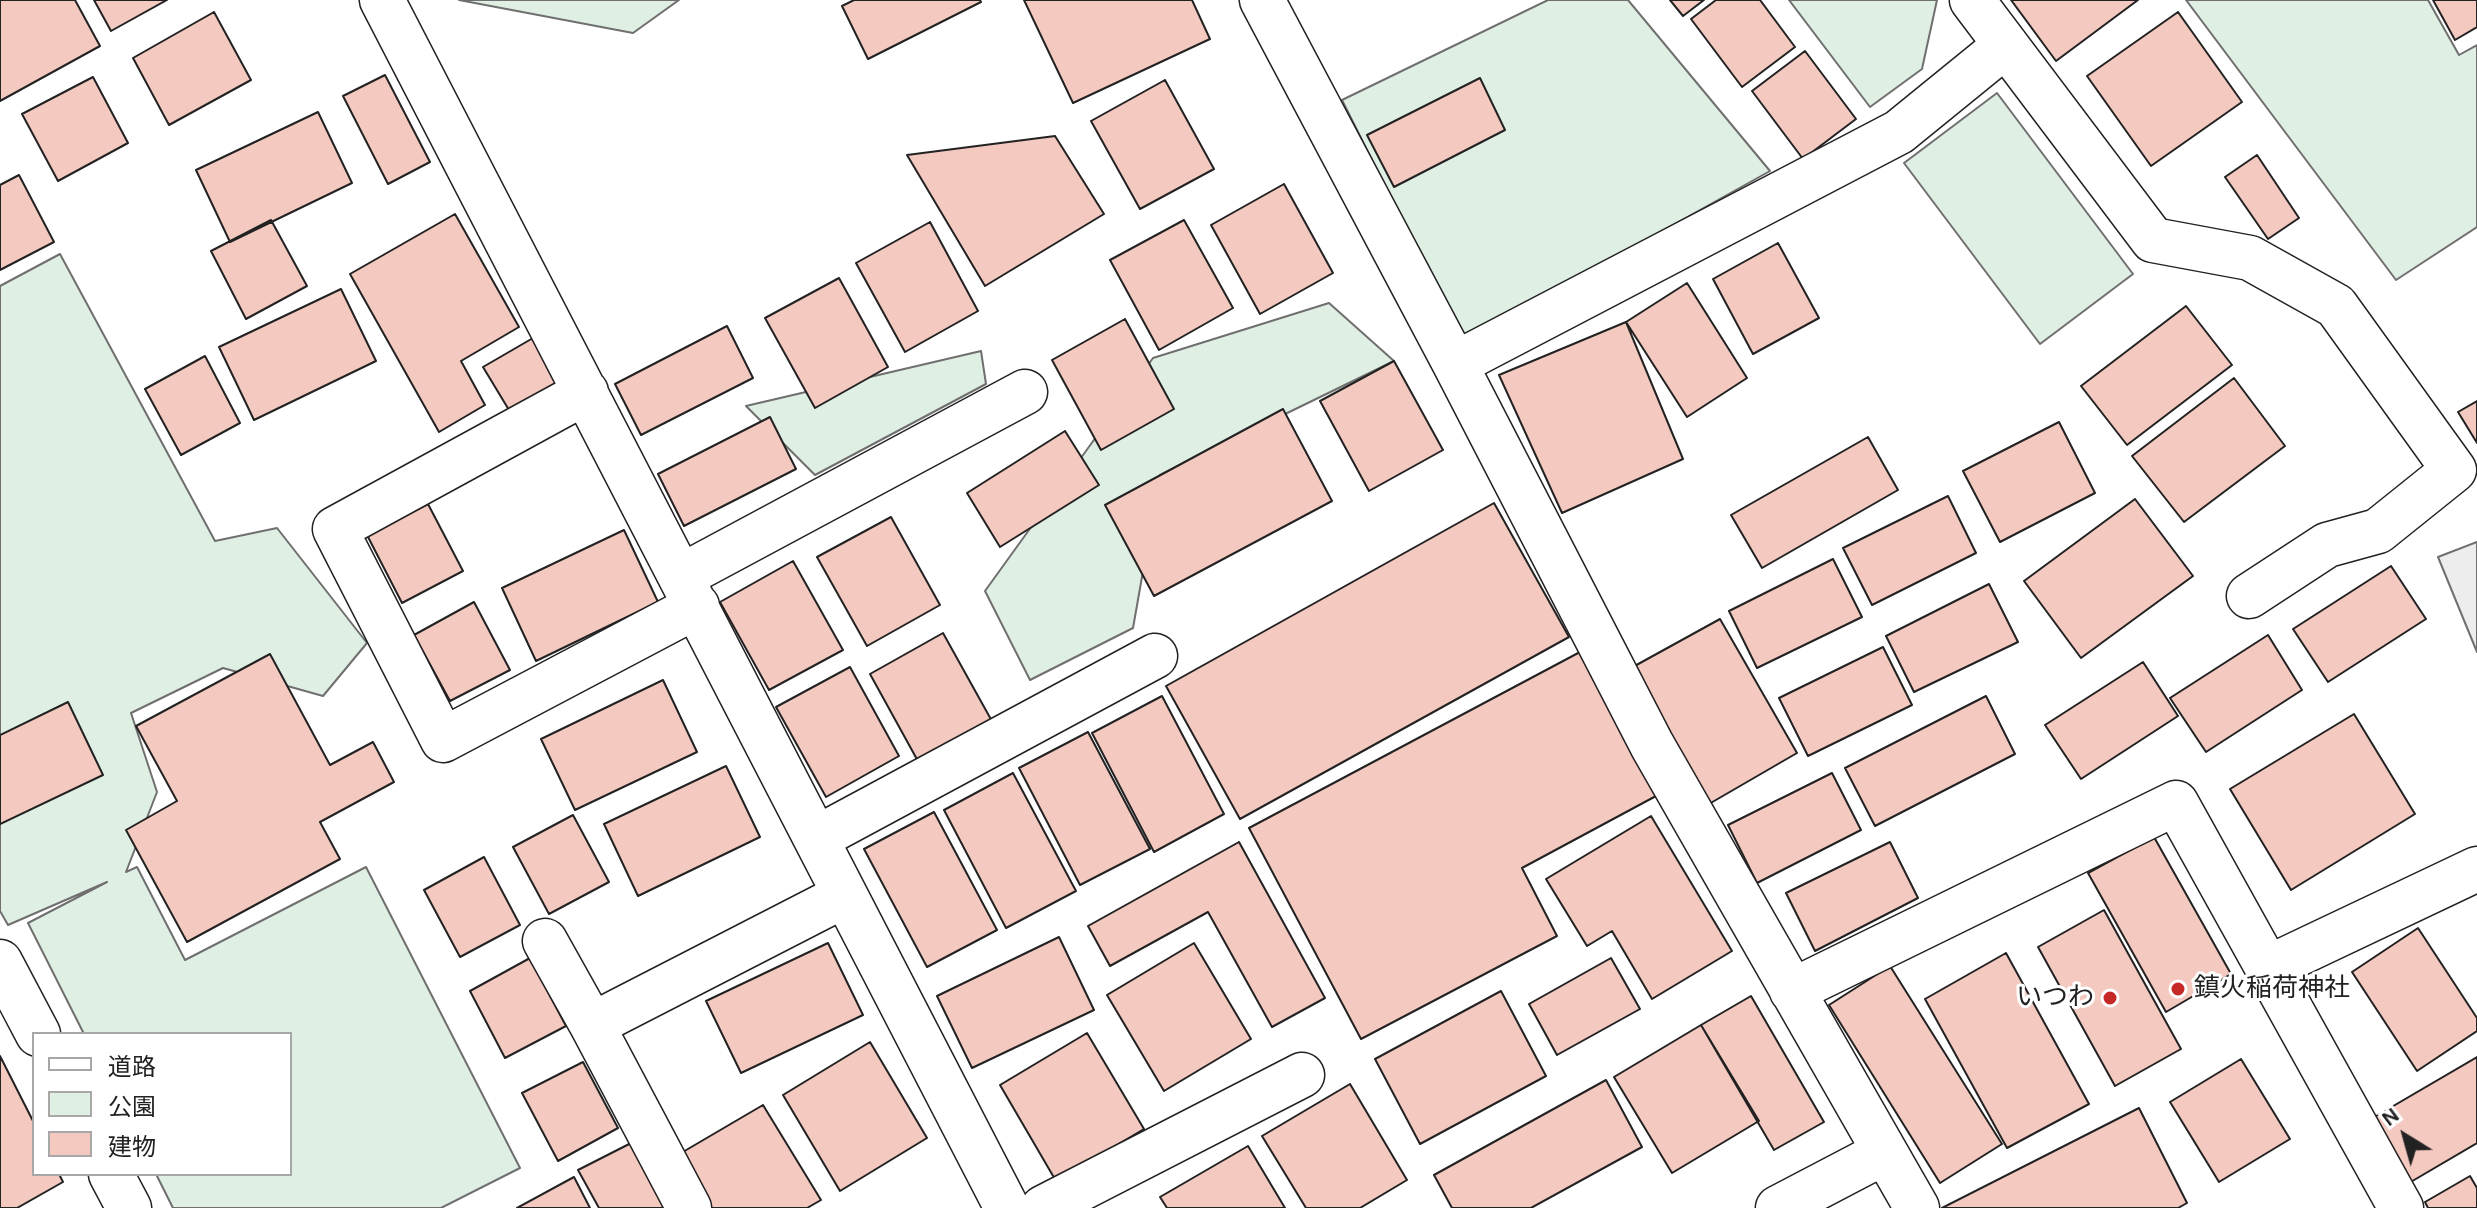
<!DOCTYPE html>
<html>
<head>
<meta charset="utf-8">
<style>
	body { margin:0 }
	#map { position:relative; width:2477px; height:1208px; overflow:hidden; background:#fff; font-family:Karla,"Noto Sans JP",sans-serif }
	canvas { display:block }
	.legend { position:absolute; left:32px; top:1032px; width:260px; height:144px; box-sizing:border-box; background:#fff; border:2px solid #a7a7a7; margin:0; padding:10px 14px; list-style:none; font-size:24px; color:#222 }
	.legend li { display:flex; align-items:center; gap:16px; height:40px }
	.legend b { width:40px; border:2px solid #a7a7a7 }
	.north { position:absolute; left:2365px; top:1096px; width:80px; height:80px; -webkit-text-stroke:6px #fff; paint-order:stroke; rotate:323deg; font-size:22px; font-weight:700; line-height:32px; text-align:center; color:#222 }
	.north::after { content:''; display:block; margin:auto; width:28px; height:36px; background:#222; clip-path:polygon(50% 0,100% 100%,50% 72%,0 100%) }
</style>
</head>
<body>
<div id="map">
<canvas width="2477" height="1208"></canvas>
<ul class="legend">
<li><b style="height:10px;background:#fff"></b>道路</li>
<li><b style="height:22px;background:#e0efe3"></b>公園</li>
<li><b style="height:22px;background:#f3c9c0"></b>建物</li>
</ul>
<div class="north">N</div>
</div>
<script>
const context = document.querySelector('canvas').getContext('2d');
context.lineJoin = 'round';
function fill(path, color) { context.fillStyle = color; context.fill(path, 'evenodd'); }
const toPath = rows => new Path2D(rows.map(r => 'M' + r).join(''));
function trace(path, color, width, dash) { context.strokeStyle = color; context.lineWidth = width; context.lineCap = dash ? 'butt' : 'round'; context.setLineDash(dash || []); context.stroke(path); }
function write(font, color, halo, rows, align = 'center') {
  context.font = font + ' Karla,"Noto Sans JP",sans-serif'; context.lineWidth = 6; context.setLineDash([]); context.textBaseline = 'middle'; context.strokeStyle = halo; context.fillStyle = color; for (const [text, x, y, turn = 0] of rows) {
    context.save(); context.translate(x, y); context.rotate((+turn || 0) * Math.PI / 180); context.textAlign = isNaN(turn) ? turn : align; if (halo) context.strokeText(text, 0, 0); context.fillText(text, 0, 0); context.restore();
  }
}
const green = toPath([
	[459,0,679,0,633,33,459,0],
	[1548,0,1628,0,1770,171,1463,342,1342,100,1548,0],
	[1789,0,1937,0,1922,69,1870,107,1789,0],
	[2186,0,2428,0,2459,55,2477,45,2477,227,2396,280,2186,0],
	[1997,93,2133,274,2040,344,1904,163,1997,93],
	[60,254,215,541,277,528,367,643,323,696,223,668,131,713,157,792,126,872,137,867,185,960,366,867,520,1168,441,1208,173,1208,156,1174,290,1174,290,1034,84,1034,28,923,107,882,8,925,0,911,0,286,60,254],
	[1329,303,1394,361,1160,475,1133,628,1030,680,985,591,1153,358,1329,303],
	[981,351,986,384,815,475,746,406,981,351]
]);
fill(green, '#e0efe3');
trace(green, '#6f6f6f', 2);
const parking = toPath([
	[2477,542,2477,652,2438,557,2477,542]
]);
fill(parking, '#ededed');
trace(parking, '#6f6f6f', 2);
const building = toPath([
	[0,0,75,0,100,46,0,101,0,0],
	[94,0,167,0,111,31,94,0],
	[854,0,980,0,981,2,868,59,842,6,854,0],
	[1024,0,1192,0,1210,39,1073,103,1024,0],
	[1670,0,1704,0,1683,16,1670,0],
	[1716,0,1760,0,1795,47,1742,87,1691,19,1716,0],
	[2011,0,2138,0,2056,61,2011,0],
	[2433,0,2477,0,2477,27,2455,40,2433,0],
	[214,12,251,80,169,125,133,58,214,12],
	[2178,12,2242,102,2151,166,2087,76,2178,12],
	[1805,51,1856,119,1803,159,1752,91,1805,51],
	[385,75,430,162,388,184,343,96,385,75],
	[93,77,128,143,58,181,22,114,93,77],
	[1480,78,1505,130,1394,187,1367,135,1480,78],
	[1165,80,1214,169,1140,209,1091,121,1165,80],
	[318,112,352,183,230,242,196,170,318,112],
	[1055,136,1104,214,985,286,907,155,1055,136],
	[2257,155,2299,218,2268,239,2225,177,2257,155],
	[19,175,54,242,0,270,0,185,19,175],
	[1284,184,1333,273,1260,314,1211,225,1284,184],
	[455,214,519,327,461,361,485,405,439,432,350,274,455,214],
	[271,220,307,286,246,319,211,251,271,220],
	[1184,220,1233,308,1159,350,1110,260,1184,220],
	[930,222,978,311,905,352,856,263,930,222],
	[1778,243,1819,318,1753,354,1713,279,1778,243],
	[839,278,888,367,815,408,765,318,839,278],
	[1687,283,1747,378,1687,417,1626,322,1687,283],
	[341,289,376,361,254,420,219,347,341,289],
	[2186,306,2232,365,2127,445,2081,386,2186,306],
	[1125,319,1174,409,1101,450,1052,360,1125,319],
	[1626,322,1683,459,1562,513,1499,375,1626,322],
	[727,326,753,378,641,435,615,384,727,326],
	[533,338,561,385,512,415,483,367,533,338],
	[205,356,240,423,181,455,145,389,205,356],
	[1394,361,1443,450,1369,491,1320,401,1394,361],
	[2234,378,2285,446,2184,522,2132,456,2234,378],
	[2477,401,2477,443,2458,412,2477,401],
	[1283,409,1332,501,1154,596,1105,505,1283,409],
	[770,417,796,469,684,526,658,474,770,417],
	[2059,422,2095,493,2000,542,1963,471,2059,422],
	[1065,431,1099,485,1000,547,967,493,1065,431],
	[1868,437,1898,490,1762,568,1731,515,1868,437],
	[1948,496,1976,553,1872,605,1843,548,1948,496],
	[2135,499,2193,576,2081,658,2024,581,2135,499],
	[1494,503,1569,637,1240,819,1166,686,1494,503],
	[428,504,463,571,402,603,367,535,428,504],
	[891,517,940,605,867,646,817,557,891,517],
	[624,530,658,602,536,661,502,588,624,530],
	[1833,559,1862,617,1757,668,1729,611,1833,559],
	[793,561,843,650,769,690,720,602,793,561],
	[2391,566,2426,619,2328,682,2293,629,2391,566],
	[1989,584,2018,642,1914,692,1886,636,1989,584],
	[474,602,510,670,450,701,414,635,474,602],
	[1720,619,1797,753,1709,804,1631,668,1720,619],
	[943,633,993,723,919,763,870,674,943,633],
	[2268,635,2302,690,2206,752,2170,698,2268,635],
	[1883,647,1912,705,1808,756,1779,698,1883,647],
	[1580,652,1656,796,1522,868,1557,936,1361,1039,1249,828,1580,652],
	[270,654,330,765,373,742,394,782,320,822,340,859,187,942,126,830,177,801,136,726,270,654],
	[2143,662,2178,716,2081,779,2045,725,2143,662],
	[850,667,899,756,826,797,776,707,850,667],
	[663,680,697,752,575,810,541,739,663,680],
	[1162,696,1224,814,1154,852,1092,733,1162,696],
	[1986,696,2015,754,1875,826,1845,768,1986,696],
	[68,702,103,775,0,824,0,735,68,702],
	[2354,714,2415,814,2291,890,2230,789,2354,714],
	[1088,732,1150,849,1080,885,1019,768,1088,732],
	[726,766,760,837,638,896,604,824,726,766],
	[1013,773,1076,891,1006,928,944,810,1013,773],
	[1832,773,1861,830,1757,883,1728,825,1832,773],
	[934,812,997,930,927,967,864,849,934,812],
	[573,815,609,882,549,914,513,847,573,815],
	[1651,816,1732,951,1652,999,1612,931,1587,946,1546,879,1651,816],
	[2154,837,2231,974,2166,1012,2088,873,2154,837],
	[1239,842,1325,998,1272,1027,1208,912,1110,966,1088,926,1239,842],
	[1890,842,1918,898,1815,951,1786,893,1890,842],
	[484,857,520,925,460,957,424,890,484,857],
	[2104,910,2181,1049,2115,1086,2038,947,2104,910],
	[2418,928,2477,1018,2477,1031,2417,1071,2352,972,2418,928],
	[1059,937,1094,1010,972,1068,937,996,1059,937],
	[828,943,863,1015,741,1073,706,1001,828,943],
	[1194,943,1251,1039,1164,1091,1107,995,1194,943],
	[2006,953,2089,1104,2007,1148,1925,999,2006,953],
	[530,958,566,1026,505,1058,470,991,530,958],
	[1611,958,1640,1009,1557,1055,1529,1004,1611,958],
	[1890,966,2002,1144,1940,1183,1829,1005,1890,966],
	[1501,991,1546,1076,1420,1144,1375,1059,1501,991],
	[1751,996,1824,1122,1774,1150,1701,1025,1751,996],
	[1701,1025,1759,1121,1672,1173,1614,1077,1701,1025],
	[1087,1033,1144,1129,1056,1181,1000,1085,1087,1033],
	[870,1042,927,1138,840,1191,783,1095,870,1042],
	[0,1056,34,1123,34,1174,59,1174,63,1182,17,1208,0,1208,0,1056],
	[2477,1057,2477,1143,2409,1183,2371,1119,2477,1057],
	[2241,1059,2290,1139,2219,1182,2170,1102,2241,1059],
	[583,1062,618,1128,558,1161,522,1093,583,1062],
	[1606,1080,1642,1147,1531,1208,1452,1208,1434,1175,1606,1080],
	[1350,1084,1407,1180,1360,1208,1306,1208,1262,1136,1350,1084],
	[763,1105,821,1200,807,1208,707,1208,676,1156,763,1105],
	[2139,1108,2187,1203,2178,1208,1942,1208,2139,1108],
	[639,1139,669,1208,599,1208,578,1170,639,1139],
	[1248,1146,1285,1208,1167,1208,1160,1197,1248,1146],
	[2470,1176,2477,1188,2477,1208,2428,1208,2425,1202,2470,1176],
	[574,1177,590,1208,517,1208,574,1177]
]);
fill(building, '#f3c9c0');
trace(building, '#222', 2);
const street = toPath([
	[382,0,1007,1208],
	[1262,0,1455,364,1652,745,1917,1208],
	[1972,0,2153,240,2250,258,2336,306,2454,470,2378,531,2327,545,2249,596],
	[1455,364,1899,132,2006,45],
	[586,392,335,529,443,740,697,606],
	[682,576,1025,392],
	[817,838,1155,656],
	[545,941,592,1025],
	[0,962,38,1034],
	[2268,968,2477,869],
	[1792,991,2176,803,2401,1208],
	[111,1174,129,1208],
	[689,1208,592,1025,845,895],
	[1043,1208,1302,1075],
	[1778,1208,1885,1152]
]);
trace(street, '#222', 47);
trace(street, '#fff', 44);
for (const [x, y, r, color] of [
	[2178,989,8,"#c62828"],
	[2110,998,8,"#c62828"]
]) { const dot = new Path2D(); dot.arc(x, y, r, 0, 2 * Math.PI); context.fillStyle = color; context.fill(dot); trace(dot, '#fff', 3); }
write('26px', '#222', '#fff', [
	["鎮火稲荷神社",2194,989],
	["いつわ",2094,998,"right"]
], 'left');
</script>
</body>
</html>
